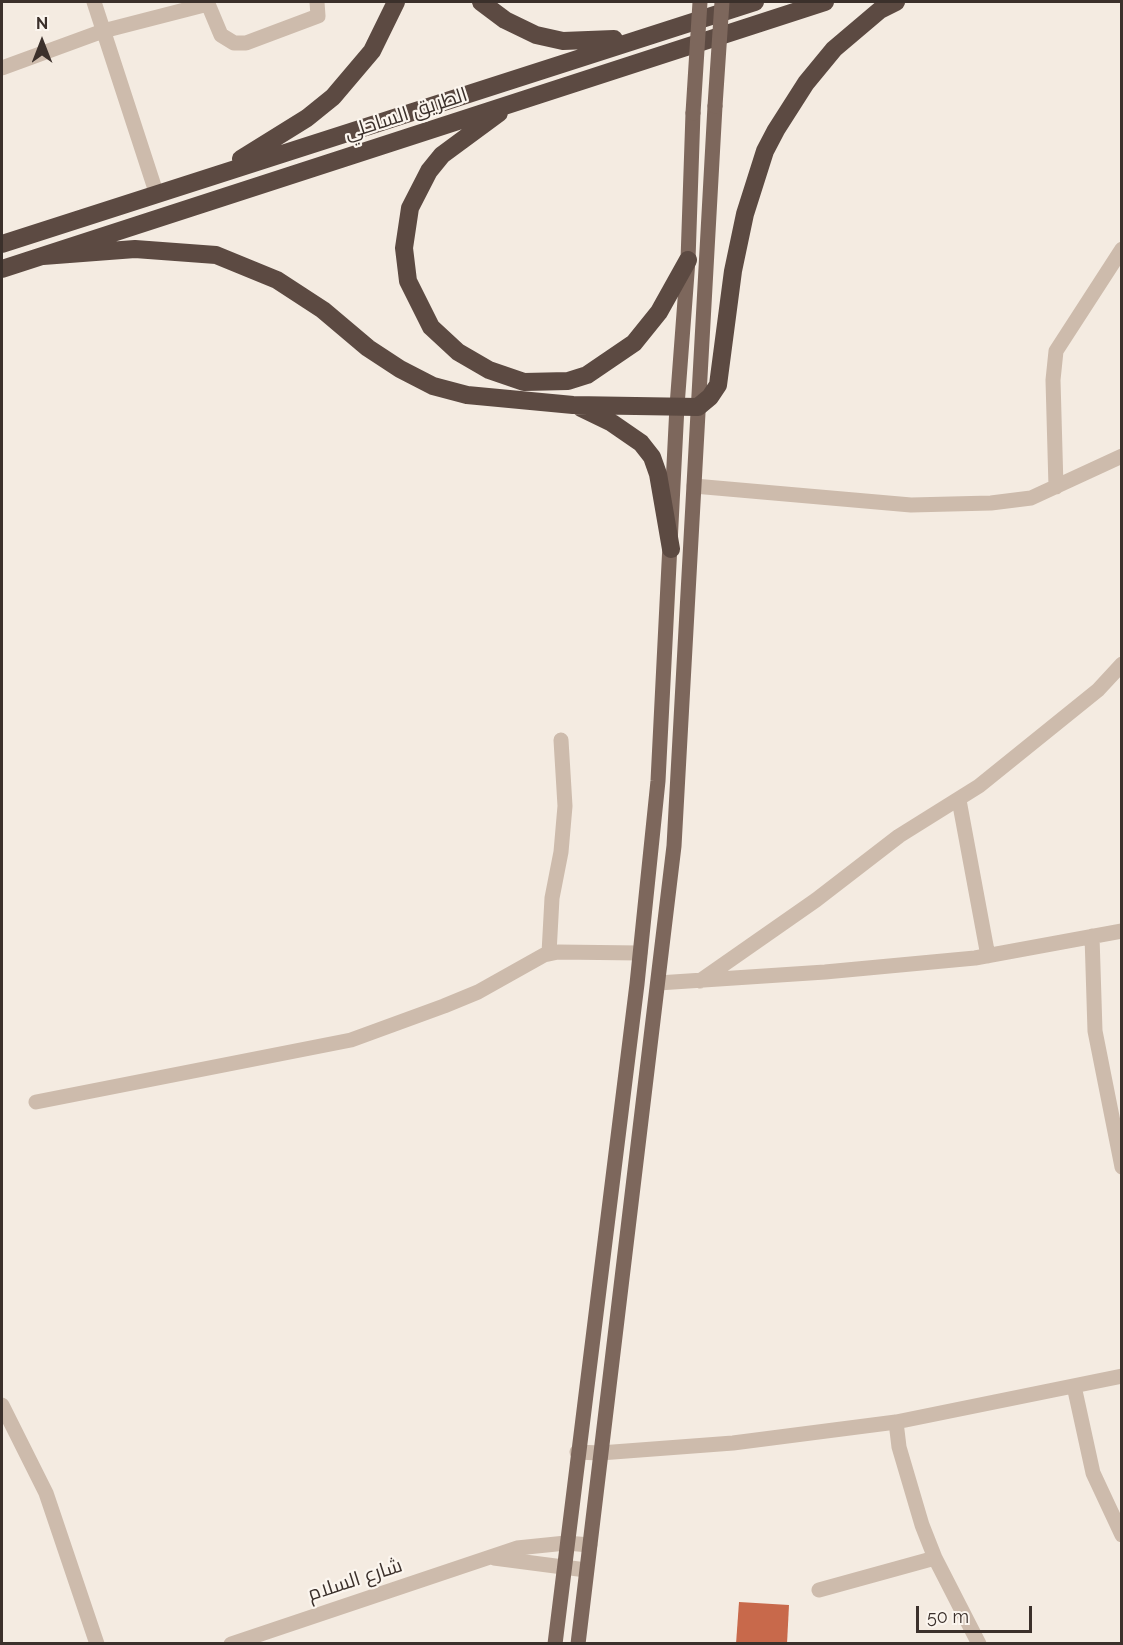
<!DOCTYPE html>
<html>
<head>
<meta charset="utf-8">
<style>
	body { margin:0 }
	#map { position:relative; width:1123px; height:1645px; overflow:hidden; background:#f4ebe1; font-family:Raleway,sans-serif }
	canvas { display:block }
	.frame { position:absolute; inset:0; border:3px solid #3b302b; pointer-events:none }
	.north { position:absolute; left:12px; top:12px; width:60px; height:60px; -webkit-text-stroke:4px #fbf5ee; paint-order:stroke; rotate:0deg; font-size:16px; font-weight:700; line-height:24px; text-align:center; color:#3b302b }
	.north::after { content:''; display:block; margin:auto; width:21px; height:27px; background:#3b302b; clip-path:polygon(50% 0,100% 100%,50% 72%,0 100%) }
	.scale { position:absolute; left:916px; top:1606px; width:116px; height:27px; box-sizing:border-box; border:3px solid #3b302b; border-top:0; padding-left:8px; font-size:18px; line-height:21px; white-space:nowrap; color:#3b302b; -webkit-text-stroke:4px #fbf5ee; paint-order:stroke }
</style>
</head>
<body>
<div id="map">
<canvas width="1123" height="1645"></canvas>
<div class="frame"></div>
<div class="north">N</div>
<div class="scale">50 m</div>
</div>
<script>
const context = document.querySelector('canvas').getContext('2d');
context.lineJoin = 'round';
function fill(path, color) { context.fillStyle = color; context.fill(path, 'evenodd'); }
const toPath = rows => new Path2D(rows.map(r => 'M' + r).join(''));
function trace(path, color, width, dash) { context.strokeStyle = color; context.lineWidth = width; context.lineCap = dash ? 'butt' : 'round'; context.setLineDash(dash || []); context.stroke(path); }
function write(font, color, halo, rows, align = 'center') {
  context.font = font + ' Raleway,Cairo,sans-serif'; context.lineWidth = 4.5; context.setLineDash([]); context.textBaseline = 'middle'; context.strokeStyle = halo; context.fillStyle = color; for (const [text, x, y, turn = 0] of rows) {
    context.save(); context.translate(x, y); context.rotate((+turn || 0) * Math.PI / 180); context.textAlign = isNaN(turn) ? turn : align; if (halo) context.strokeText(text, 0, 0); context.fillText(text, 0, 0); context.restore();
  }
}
fill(toPath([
	[739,1602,789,1605,787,1644,736,1644]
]), '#c8694b');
trace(toPath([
	[94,2,156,192],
	[2,68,103,31,208,4,221,35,234,43,246,43,318,16,317,2],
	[694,486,911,505,991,503,1031,498,1122,456],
	[1056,487,1053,380,1056,351,1122,249],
	[959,800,988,956],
	[1092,936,1095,1031,1122,1167],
	[549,953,552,898,561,852,565,806,561,740],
	[700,981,816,900,899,836,979,786,1098,690,1122,664],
	[658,983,825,972,975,958,1122,931],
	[36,1102,351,1040,444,1006,478,992,544,955,558,952,640,953],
	[1074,1386,1093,1473,1122,1535],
	[2,1405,46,1493,97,1644],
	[896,1422,899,1447,922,1525,935,1558,979,1644],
	[577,1452,600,1453,733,1443,896,1422,1122,1376],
	[494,1558,586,1570],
	[819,1590,935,1558],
	[231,1644,517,1548,566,1543,590,1545]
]), '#cdbbac', 15);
trace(toPath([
	[555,1644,637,984,658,781,677,406,688,260,693,113],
	[578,1644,674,846,715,106]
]), '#7d675c', 15);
trace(toPath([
	[481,2,505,20,536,35,563,41,614,39],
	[499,113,442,155,429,171,410,208,404,248,408,281,431,327,458,352,489,370,524,382,568,381,587,375,634,343,659,312,688,260],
	[241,159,307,118,333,97,372,51,396,2],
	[2,244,755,2],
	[43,256,135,249,216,255,277,280,323,310,368,348,400,369,433,386,467,395,573,405,698,407,710,397,718,385,733,271,745,214,765,151,776,130,806,83,834,49,880,10,896,2],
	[2,269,825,2],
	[581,408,612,423,641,443,652,457,658,474,671,549]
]), '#5c4a42', 18);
trace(toPath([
	[715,106,722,2],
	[693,113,700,2]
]), '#7d675c', 15);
write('20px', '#3b302b', '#fbf5ee', [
	["الطريق الساحلي",406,114,-18],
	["شارع السلام",355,1580,-18]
]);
</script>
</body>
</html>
